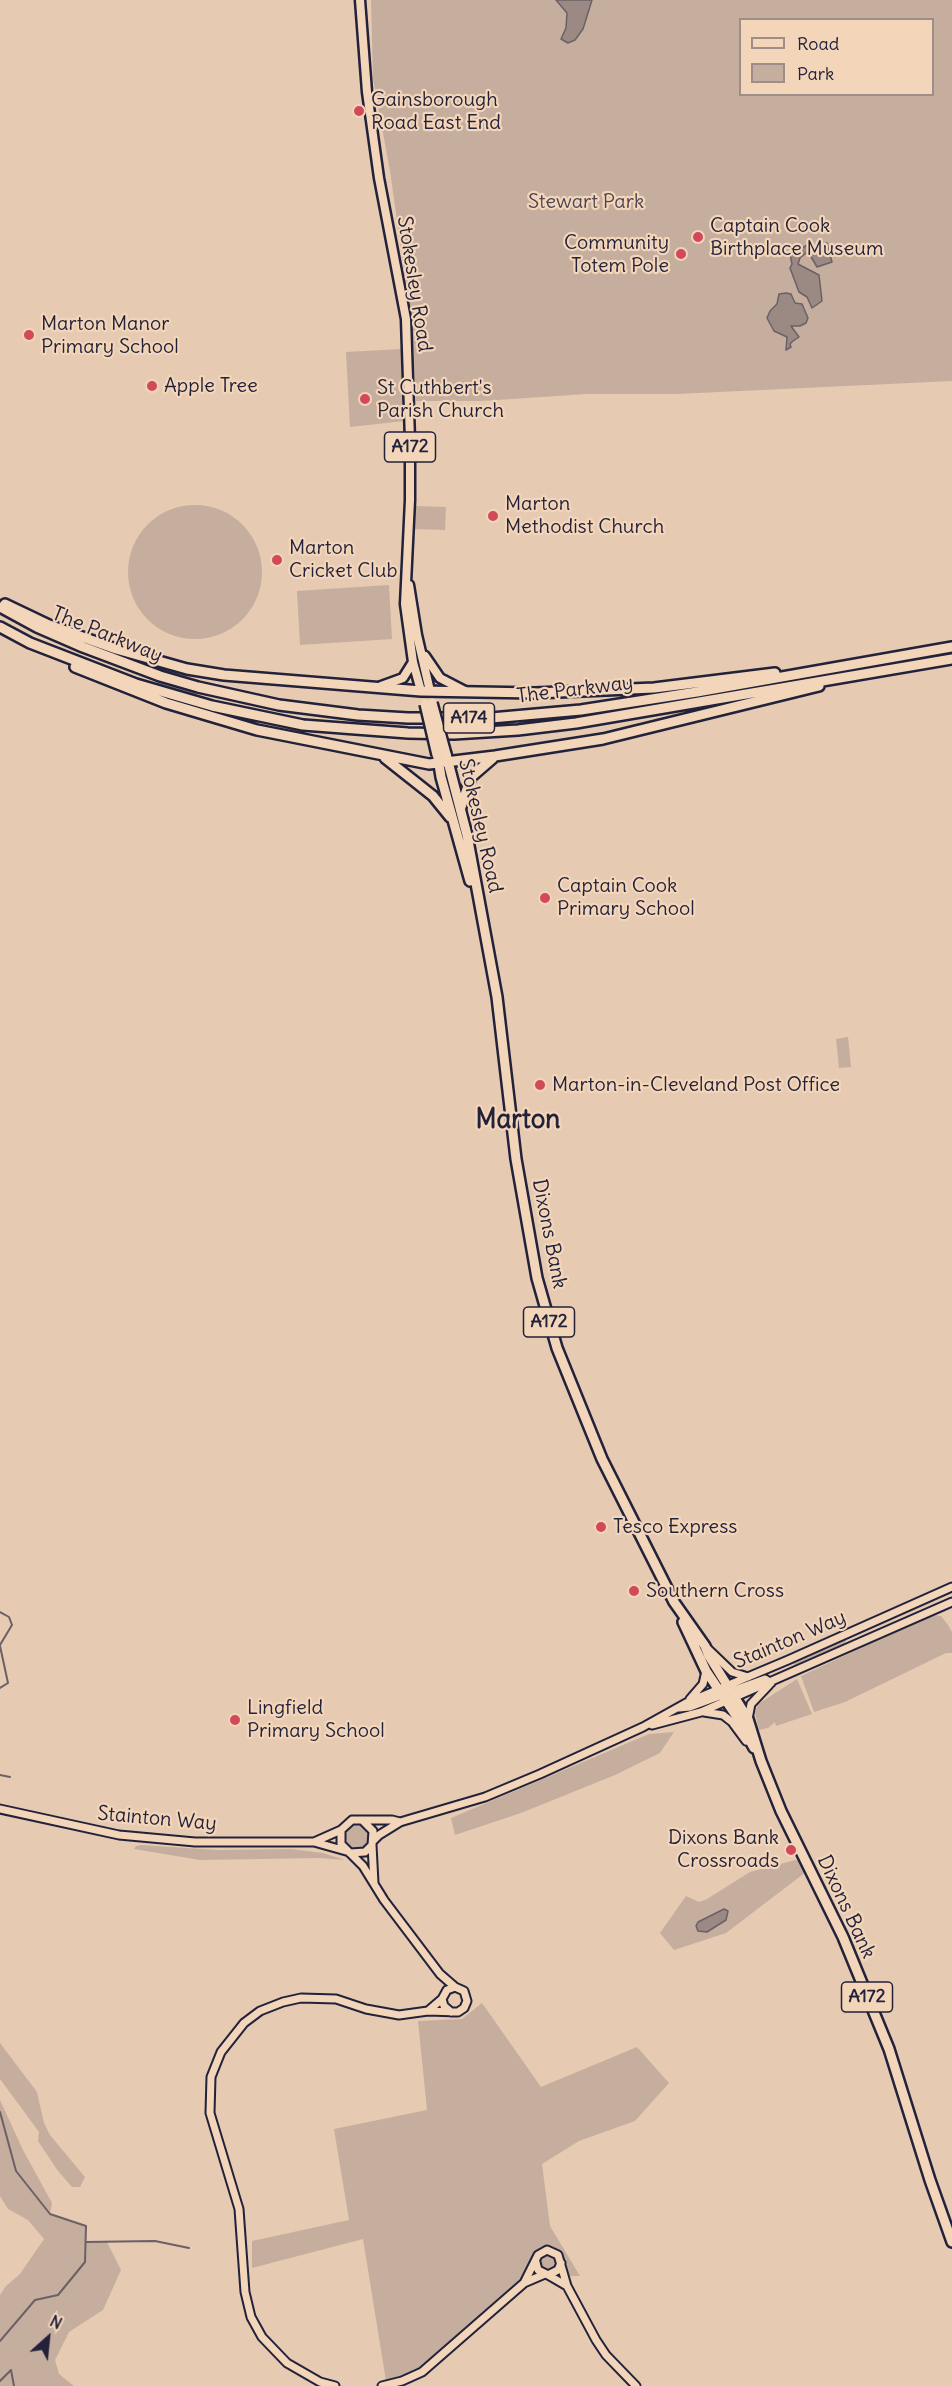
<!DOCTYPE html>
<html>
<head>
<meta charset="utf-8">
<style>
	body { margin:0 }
	#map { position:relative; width:952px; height:2386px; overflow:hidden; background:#e6cab2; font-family:Delius,sans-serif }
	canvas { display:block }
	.legend { position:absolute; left:739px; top:18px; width:195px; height:78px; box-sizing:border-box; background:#f3d5b9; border:2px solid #9f8d87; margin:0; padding:8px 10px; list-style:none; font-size:18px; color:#22223b }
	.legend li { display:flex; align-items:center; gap:12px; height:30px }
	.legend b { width:30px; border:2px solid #9f8d87 }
	.north { position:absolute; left:18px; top:2308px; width:60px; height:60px; -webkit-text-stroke:4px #f3d5b9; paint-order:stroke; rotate:27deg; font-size:16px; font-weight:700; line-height:24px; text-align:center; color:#22223b }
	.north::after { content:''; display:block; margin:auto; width:21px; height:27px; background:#22223b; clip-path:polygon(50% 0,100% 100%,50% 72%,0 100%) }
</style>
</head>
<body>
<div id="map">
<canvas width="952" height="2386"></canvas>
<ul class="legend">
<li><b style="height:8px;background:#f3d5b9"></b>Road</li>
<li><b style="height:16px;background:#c6ae9e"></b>Park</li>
</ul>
<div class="north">N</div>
</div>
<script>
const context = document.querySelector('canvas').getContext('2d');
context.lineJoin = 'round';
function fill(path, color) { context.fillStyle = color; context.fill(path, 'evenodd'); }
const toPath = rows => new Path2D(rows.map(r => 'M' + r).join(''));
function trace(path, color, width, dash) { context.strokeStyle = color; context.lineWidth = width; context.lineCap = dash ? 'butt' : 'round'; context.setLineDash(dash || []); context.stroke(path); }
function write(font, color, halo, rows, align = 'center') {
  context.font = font + ' Delius,sans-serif'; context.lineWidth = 4.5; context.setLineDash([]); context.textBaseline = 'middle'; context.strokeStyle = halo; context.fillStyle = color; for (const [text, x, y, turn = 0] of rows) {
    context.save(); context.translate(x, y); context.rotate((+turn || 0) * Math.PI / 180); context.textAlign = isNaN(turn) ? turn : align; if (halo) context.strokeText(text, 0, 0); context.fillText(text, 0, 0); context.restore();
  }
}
fill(toPath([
	[371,0,952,0,952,381,677,394,586,394,482,401,416,401,412,324,414,320,410,312,390,171,373,79],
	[740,20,932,20,932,94,740,94],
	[402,349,404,421,350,427,346,352],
	'128 572a67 67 0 1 1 134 0a67 67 0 1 1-134 0Z',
	[416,506,446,507,445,530,415,529],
	[389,585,392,639,300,645,297,591],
	[848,1037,851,1067,839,1068,836,1039],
	[931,1615,941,1616,948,1625,952,1632,952,1653,946,1653,845,1702,814,1712,801,1676],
	[847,1639,842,1647,794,1665,793,1662],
	[797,1679,812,1714,776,1726,775,1722,768,1728,759,1730,755,1713,758,1704],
	[674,1732,660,1753,615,1775,521,1813,455,1835,451,1818,649,1734],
	'345 1836a12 12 0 1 1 24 0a12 12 0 1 1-24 0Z',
	[141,1845,217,1850,291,1849,323,1853,345,1860,320,1858,200,1860,134,1849,136,1846],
	[799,1859,806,1872,726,1933,674,1950,660,1933,686,1896,699,1902,707,1899,750,1872],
	[482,2003,541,2087,637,2047,669,2083,635,2121,579,2141,542,2164,550,2226,580,2276,527,2276,472,2326,415,2372,386,2381,363,2239,252,2268,252,2241,349,2220,334,2129,427,2110,418,2021,462,2019],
	[0,2043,37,2092,44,2123,50,2135,85,2177,80,2187,72,2187,58,2171,38,2141,39,2132,0,2079],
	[0,2100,23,2150,52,2203,50,2214,86,2226,86,2242,107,2242,121,2270,103,2310,69,2332,55,2360,59,2374,74,2386,0,2386,0,2295,6,2286,20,2274,44,2239,28,2220,8,2209,0,2196]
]), '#c6ae9e');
const water = toPath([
	[556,0,592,0,583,29,575,40,568,43,561,39,566,28,567,13,556,0],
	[827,243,832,262,817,267,810,255,806,253,800,258,798,264,819,275,822,301,812,308,807,297,799,292,790,268,792,264,790,255,809,244,815,247,827,243],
	[786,293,791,294,795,303,802,304,808,318,806,323,800,326,791,326,799,337,793,341,790,344,791,347,786,350,787,337,774,331,767,318,770,311,777,304,779,294,786,293],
	[724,1909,728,1911,726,1920,707,1932,698,1931,696,1926,698,1922,724,1909]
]);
fill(water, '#9b8984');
trace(water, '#6b6067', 1.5);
trace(toPath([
	[0,1612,9,1617,12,1625,0,1645],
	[0,1646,8,1683,0,1688],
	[0,1775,10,1777],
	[0,2112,16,2171,50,2214,86,2226,85,2262,58,2295,35,2300,0,2341],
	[86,2242,155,2241,189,2248],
	[0,2381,11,2370,14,2386]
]), '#6b6067', 2);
const tertiary = toPath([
	[707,1648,732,1672,748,1677],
	[729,1692,765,1679,771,1683],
	[690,1699,703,1684,706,1671],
	[679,1708,690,1707,725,1694],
	[704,1712,723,1715,732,1722,746,1741],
	[748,1719,751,1704,769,1685],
	[652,1725,701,1712,952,1602],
	[0,1809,119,1835,195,1842,314,1842,341,1830],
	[374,1840,379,1835,400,1822,485,1797,540,1774,643,1727,686,1703,788,1660,952,1587],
	[314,1842,346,1851],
	[372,1845,374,1883],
	[350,1853,365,1852,372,1845,373,1831,363,1821],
	[428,2011,442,1999],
	[451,2012,444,2006,442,1999,447,1990,455,1987],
	[536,2262,538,2270,548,2275,558,2270,561,2263],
	[548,2275,567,2286],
	[524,2283,545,2274],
	[335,2386,320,2382,287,2363,262,2337,251,2317,245,2292,239,2209,210,2113,211,2077,221,2052,244,2023,260,2011,283,2002,301,1998,336,1999,366,2009,399,2015,428,2011,458,2012,464,2008,467,2001,464,1991,455,1987,440,1974,384,1900,363,1866,341,1844,341,1830,352,1820,392,1820,400,1822],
	[382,2386,402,2381,422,2372,524,2283,538,2255,547,2250,558,2255,567,2286,596,2340,606,2355,636,2386]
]);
const primary = toPath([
	[360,0,367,92,379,178,406,319,410,440,410,500,405,604,413,662,421,691],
	[409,585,417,635,430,691],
	[425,656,440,678,465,691],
	[381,686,403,678,413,662]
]);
const trunk = toPath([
	[5,604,49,625,116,649,187,669,224,675,421,691,535,693,654,688,775,673],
	[0,607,37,627,83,647,160,676,198,687,279,705,358,715,408,718,491,718,581,710,697,692,952,647],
	[0,627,30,643,136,684,212,706,303,725,408,733,454,734,518,730,576,723,952,659],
	[75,667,166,703,257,730,429,764,495,756,603,739,819,686],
	[446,754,467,835,497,997,516,1159,537,1278,557,1348,602,1459,674,1602,705,1646,709,1656,748,1719,761,1761,781,1811,843,1937,889,2049,930,2180,952,2242],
	[385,758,433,796,450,817],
	[438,758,441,777,470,881],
	[461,807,471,777,493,758],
	[683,1622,706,1671,737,1717,754,1748]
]);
trace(tertiary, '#22223b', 11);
trace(primary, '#22223b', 13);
trace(trunk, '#22223b', 14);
trace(tertiary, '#f3d5b9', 7);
trace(primary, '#f3d5b9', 8);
trace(trunk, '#f3d5b9', 9);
const trunkBridge = toPath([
	[432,703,446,754],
	[425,704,437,755]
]);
trace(trunkBridge, '#22223b', 14, []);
trace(trunkBridge, '#f3d5b9', 9);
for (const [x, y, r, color] of [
	[359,111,6,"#d1495b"],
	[698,237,6,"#d1495b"],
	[681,254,6,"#d1495b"],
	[29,335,6,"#d1495b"],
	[152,386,6,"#d1495b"],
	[365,399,6,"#d1495b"],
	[493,516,6,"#d1495b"],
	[277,560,6,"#d1495b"],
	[545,898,6,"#d1495b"],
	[540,1085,6,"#d1495b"],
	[601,1527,6,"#d1495b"],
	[634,1591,6,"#d1495b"],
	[235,1720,6,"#d1495b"],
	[791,1850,6,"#d1495b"]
]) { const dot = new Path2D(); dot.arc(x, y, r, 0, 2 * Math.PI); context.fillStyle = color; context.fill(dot); trace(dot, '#f3d5b9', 2); }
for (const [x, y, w] of [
	[410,447,51],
	[469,718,51],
	[549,1322,51],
	[867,1997,51]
]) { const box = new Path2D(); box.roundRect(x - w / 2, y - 15, w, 30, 4.5); context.fillStyle = '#f3d5b9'; context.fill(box); trace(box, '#22223b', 1.5); }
write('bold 18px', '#22223b', null, [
	["A172",410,447],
	["A174",469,718],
	["A172",549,1322],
	["A172",867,1997]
]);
write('20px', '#22223b', '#f3d5b9', [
	["Gainsborough",371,100],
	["Road East End",371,123],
	["Captain Cook",710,226],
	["Birthplace Museum",710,249],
	["Community",669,243,"right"],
	["Totem Pole",669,266,"right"],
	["Marton Manor",41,324],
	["Primary School",41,347],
	["Apple Tree",164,386],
	["St Cuthbert's",377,388],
	["Parish Church",377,411],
	["Marton",505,504],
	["Methodist Church",505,527],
	["Marton",289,548],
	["Cricket Club",289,571],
	["Captain Cook",557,886],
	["Primary School",557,909],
	["Marton-in-Cleveland Post Office",552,1085],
	["Tesco Express",613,1527],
	["Southern Cross",646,1591],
	["Lingfield",247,1708],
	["Primary School",247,1731],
	["Dixons Bank",779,1838,"right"],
	["Crossroads",779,1861,"right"]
], 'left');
write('20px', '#4b4554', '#f3d5b9', [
	["Stewart Park",586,202]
]);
write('20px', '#22223b', '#f3d5b9', [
	["Stokesley Road",414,284,81],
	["The Parkway",107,635,22],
	["The Parkway",575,690,-7],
	["Stokesley Road",480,826,77],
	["Dixons Bank",549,1234,79],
	["Stainton Way",790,1640,-23],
	["Stainton Way",157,1819,5],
	["Dixons Bank",846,1907,65]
]);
write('bold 26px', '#22223b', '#f3d5b9', [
	["Marton",518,1121]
]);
</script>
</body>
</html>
